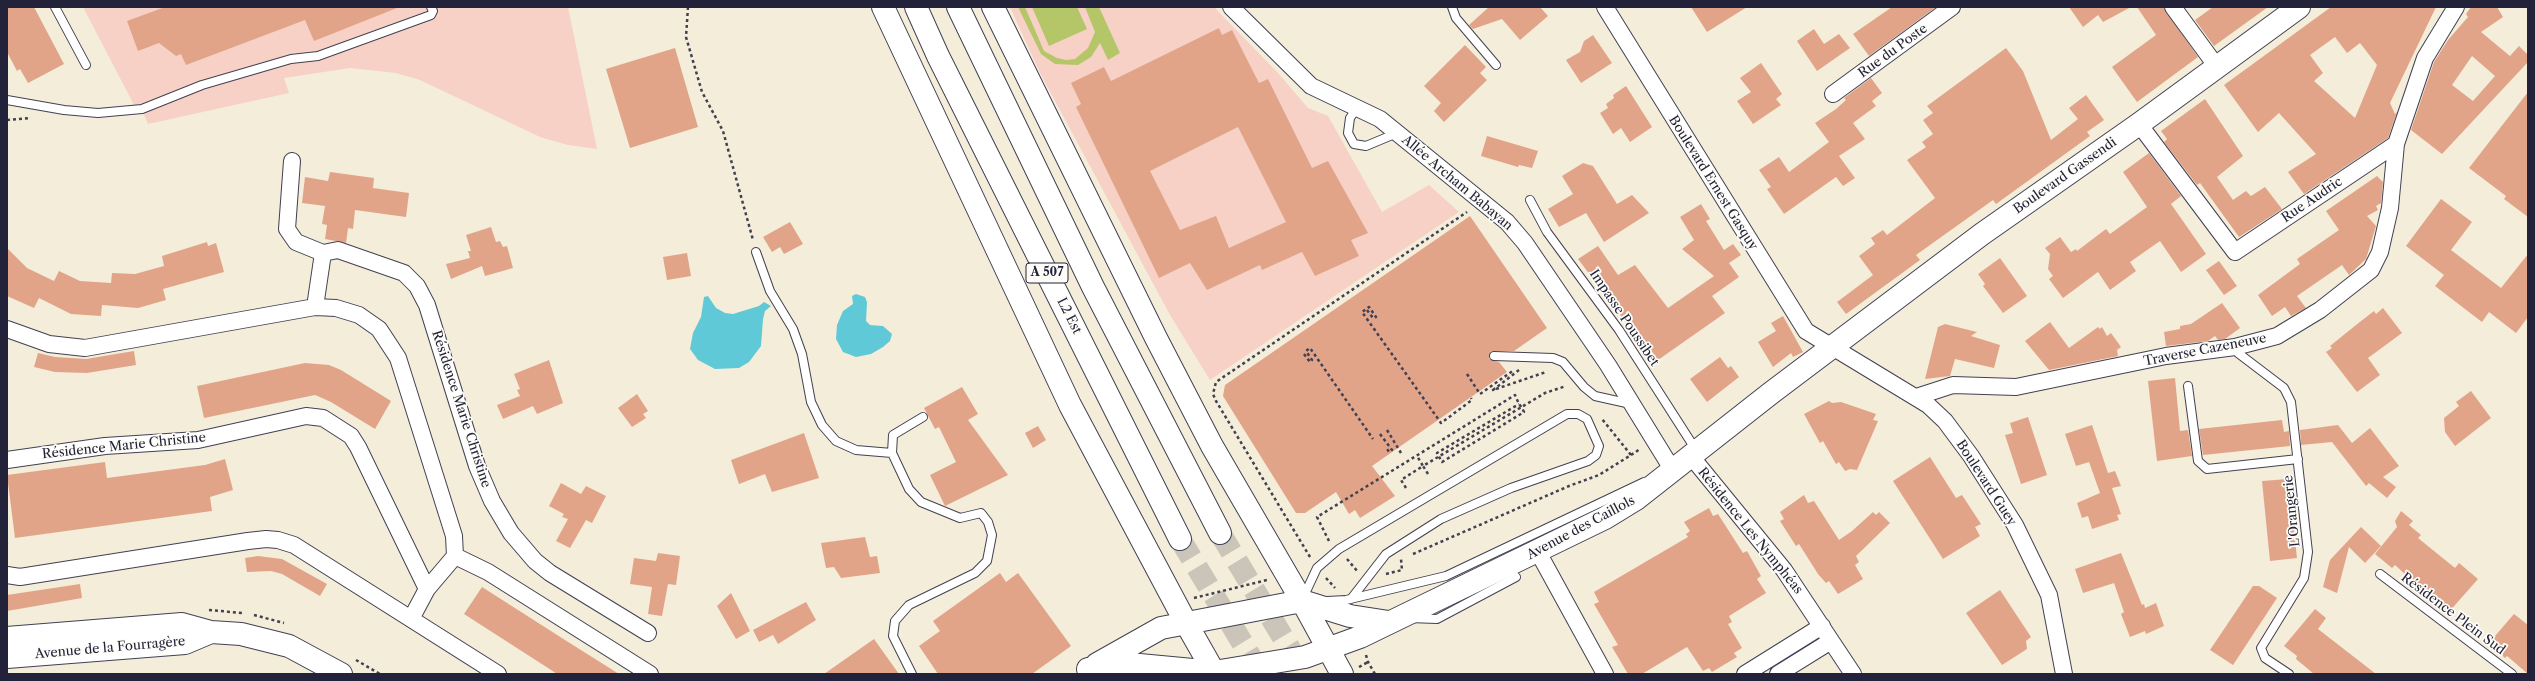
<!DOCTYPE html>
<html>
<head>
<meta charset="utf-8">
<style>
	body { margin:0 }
	#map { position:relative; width:2535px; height:681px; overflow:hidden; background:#f4edd9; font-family:"Libre Caslon Text",serif }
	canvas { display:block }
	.frame { position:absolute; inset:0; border:8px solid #22223b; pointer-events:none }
</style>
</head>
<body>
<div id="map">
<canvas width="2535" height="681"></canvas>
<div class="frame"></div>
</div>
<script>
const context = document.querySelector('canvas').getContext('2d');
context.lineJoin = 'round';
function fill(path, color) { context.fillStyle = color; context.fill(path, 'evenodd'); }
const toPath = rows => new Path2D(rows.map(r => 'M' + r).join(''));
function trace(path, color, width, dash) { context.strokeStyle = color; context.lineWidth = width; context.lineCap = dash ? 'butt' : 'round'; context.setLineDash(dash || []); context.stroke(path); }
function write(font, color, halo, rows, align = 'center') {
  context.font = font + ' "Libre Caslon Text",serif'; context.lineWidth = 3.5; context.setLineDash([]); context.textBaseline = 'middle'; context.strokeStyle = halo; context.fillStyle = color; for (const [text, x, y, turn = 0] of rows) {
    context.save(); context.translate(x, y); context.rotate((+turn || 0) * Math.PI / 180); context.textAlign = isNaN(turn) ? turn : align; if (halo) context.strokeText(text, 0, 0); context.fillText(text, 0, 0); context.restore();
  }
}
fill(toPath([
	[83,7,568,7,597,149,568,145,540,137,420,80,396,73,350,68,284,78,289,93,148,124,140,105,134,105],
	[1010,7,1214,7,1278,73,1308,108,1328,116,1382,212,1429,185,1459,212,1210,380,1170,315,1040,73]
]), '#f7d1c6');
fill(toPath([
	[1018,7,1025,7,1044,51,1057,58,1066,60,1075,59,1088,48,1095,32,1085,7,1099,7,1120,53,1108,60,1100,43,1091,57,1078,65,1055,64,1041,54],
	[1032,7,1077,7,1087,29,1049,46]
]), '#b5c669');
fill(toPath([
	[856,294,865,297,867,302,866,321,870,325,883,326,892,334,890,341,883,347,871,354,856,357,843,352,836,339,837,325,843,311,853,304,852,296],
	[708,296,716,308,725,313,733,314,759,306,764,302,771,306,765,311,763,319,761,346,749,362,739,368,715,369,698,360,690,349,693,333,701,317,704,297]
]), '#5fc9d8');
fill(toPath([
	[7,7,34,7,64,64,28,83,20,69,17,71,7,52],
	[165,7,396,7,397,8,314,41,305,20,186,65,181,54,176,56,159,43,138,51,127,21],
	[1489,7,1540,7,1548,16,1520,40,1502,19,1473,29,1469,25],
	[1691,7,1747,7,1707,32],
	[1892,7,1936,7,1869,56,1853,34],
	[2069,7,2131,7,2103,22,2098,15,2083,27],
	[2137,7,2163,7,2198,57,2137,102,2112,67,2156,35],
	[2213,7,2268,7,2214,46,2195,20],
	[2331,7,2436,7,2390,103,2395,114,2397,112,2388,138,2304,194,2288,172,2316,154,2279,113,2258,132,2224,85],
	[2335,37,2347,53,2360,43,2377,65,2355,118,2314,81,2323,73,2310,55],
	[2471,7,2497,7,2503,17,2481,32,2510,56,2519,46,2528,55,2528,62,2442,154,2411,130,2434,62,2448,40,2468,17,2466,14],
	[2472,56,2495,76,2473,101,2452,85],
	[1219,28,1222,35,1232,30,1259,83,1268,79,1312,168,1328,161,1368,233,1351,240,1359,256,1315,276,1302,252,1262,270,1260,265,1207,290,1190,263,1159,278,1076,107,1081,104,1071,83,1104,67,1111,81],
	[1238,127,1286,222,1229,248,1216,216,1180,230,1150,171],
	[1814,29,1824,44,1839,34,1850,48,1817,71,1797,41],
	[1593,35,1612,63,1581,83,1566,60,1580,52,1584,41],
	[1465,45,1486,67,1480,73,1487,80,1444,122,1434,111,1441,103,1424,86],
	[675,48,698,127,630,148,606,69],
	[2006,48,2023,71,2051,140,2078,119,2069,108,2086,95,2104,120,2087,132,2090,136,1996,204,1993,200,1916,255,1920,260,1846,314,1837,302,1873,275,1859,256,1875,244,1871,238,1883,230,1887,235,1935,198,1907,160,1926,147,1922,142,1933,134,1923,120,1933,113,1927,106],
	[1761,63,1782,94,1776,99,1781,105,1753,124,1737,101,1751,92,1740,78],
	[1871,78,1882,93,1872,101,1876,106,1853,123,1865,139,1839,156,1855,178,1843,186,1836,177,1784,214,1767,189,1771,187,1759,170,1779,157,1789,172,1829,142,1815,123,1836,109,1846,100,1844,98],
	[1626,86,1652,127,1630,142,1621,128,1613,134,1600,113,1608,108,1606,104,1614,98,1613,95],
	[2528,92,2528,217,2504,199,2506,196,2469,168],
	[2205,99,2243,156,2217,177,2233,200,2246,191,2251,196,2265,187,2282,209,2239,237,2200,183,2197,185,2164,142,2167,139,2161,131],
	[1487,136,1538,151,1532,168,1519,165,1518,167,1481,156],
	[2149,153,2181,196,2171,204,2206,254,2181,272,2160,241,2130,262,2136,271,2110,290,2098,272,2063,298,2049,279,2053,276,2048,269,2050,254,2045,248,2060,237,2071,252,2076,249,2077,251,2106,229,2110,234,2147,207,2123,172],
	[1583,163,1593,166,1617,204,1632,195,1649,213,1604,242,1586,213,1559,227,1548,209,1573,194,1562,176],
	[330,172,374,178,373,188,409,193,406,217,355,210,353,229,348,228,346,243,325,239,327,225,322,224,325,206,302,203,305,177,328,181],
	[2377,176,2383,182,2381,203,2376,206,2378,210,2367,216,2376,226,2366,259,2349,275,2342,265,2297,296,2306,308,2291,316,2285,307,2272,316,2258,295,2300,264,2297,259,2339,230,2326,211],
	[2441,199,2472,222,2451,250,2501,288,2528,254,2528,317,2516,333,2489,312,2482,322,2435,286,2444,275,2406,246],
	[1701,204,1710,219,1706,221,1724,250,1733,244,1741,255,1729,263,1739,277,1712,296,1725,313,1658,360,1630,320,1627,324,1578,259,1598,246,1618,275,1635,265,1668,308,1714,276,1682,249,1694,240,1680,217],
	[1470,216,1547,328,1514,351,1491,351,1489,359,1499,362,1507,372,1372,466,1395,496,1360,518,1355,510,1349,514,1336,492,1305,513,1296,513,1223,396,1225,385],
	[790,222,803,244,784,254,780,247,772,252,763,237],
	[491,227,496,242,500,241,503,247,507,246,513,268,485,276,482,266,451,279,446,264,470,258,468,251,471,251,466,235],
	[207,242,208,246,216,243,224,272,163,289,166,300,138,308,102,305,101,316,71,314,39,298,34,308,7,296,7,248,27,268,54,281,59,271,80,281,111,283,112,273,135,274,164,266,162,256],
	[687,253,691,276,667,280,663,257],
	[2000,258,2027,296,2003,313,1983,286,1985,284,1978,274],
	[2219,261,2237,286,2224,295,2206,270],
	[2222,303,2240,328,2225,339,2218,340,2215,336,2208,341,2166,346,2164,332,2180,329,2180,326,2191,324],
	[2383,308,2402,333,2368,358,2380,375,2357,392,2326,352,2332,348,2330,346,2356,325,2374,311,2376,314],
	[1783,316,1803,352,1793,357,1791,353,1773,367,1758,342,1776,331,1771,323],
	[2050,322,2069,348,2098,327,2100,329,2102,327,2107,336,2111,333,2121,347,2117,350,2118,356,2049,370,2025,341],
	[1945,324,1977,332,1971,336,2000,345,1994,368,1955,359,1950,376,1925,379,1938,327],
	[134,351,136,365,87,373,55,372,34,367,38,353,55,357,86,359],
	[1720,357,1728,368,1731,366,1739,377,1707,402,1690,379],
	[549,360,563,403,537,414,533,406,503,419,497,405,520,396,517,390,520,389,514,374],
	[305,363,329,365,341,370,391,401,375,429,331,402,315,395,204,418,197,386],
	[2175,378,2180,431,2188,430,2192,456,2157,461,2148,381],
	[962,387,978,414,968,420,1008,475,945,506,930,475,956,462,939,427,935,429,924,408],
	[2471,391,2491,418,2455,446,2445,432,2444,418,2459,406,2456,402],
	[637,394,648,411,643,414,646,418,632,427,618,408],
	[1829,401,1832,403,1841,402,1876,414,1873,420,1878,421,1857,470,1850,469,1845,471,1839,462,1836,464,1823,441,1820,443,1804,414],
	[2028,417,2047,475,2021,484,2005,435,2013,433,2010,423],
	[2282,420,2284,432,2289,431,2290,446,2203,455,2199,429],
	[2092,425,2108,473,2115,471,2121,486,2112,488,2121,514,2117,515,2119,520,2092,529,2088,516,2082,518,2077,503,2100,493,2089,462,2076,466,2065,434],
	[2338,425,2352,443,2370,428,2399,466,2383,477,2396,487,2387,498,2369,483,2366,486,2332,442,2301,445,2300,430],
	[1038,426,1046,440,1033,448,1025,433],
	[804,433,819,478,772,492,765,474,739,484,731,460],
	[1930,457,1956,498,1962,495,1981,524,1975,527,1980,536,1943,559,1893,481],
	[225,459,233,490,210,497,212,511,15,538,7,475,105,462,107,478,205,465],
	[2288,479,2297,558,2270,561,2262,481],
	[561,483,581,494,586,486,606,496,592,523,586,520,570,548,556,541,568,519,562,517,564,514,549,506],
	[1804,495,1808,503,1814,501,1839,540,1852,531,1873,512,1876,515,1879,512,1890,523,1856,556,1859,562,1855,565,1863,579,1838,594,1829,581,1826,583,1818,574,1799,544,1796,546,1780,521,1784,519,1780,512],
	[1709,508,1713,516,1718,514,1743,553,1747,551,1761,576,1757,579,1766,593,1729,616,1732,622,1728,624,1742,648,1734,653,1737,657,1712,672,1709,668,1703,671,1687,647,1642,674,1628,674,1612,647,1618,645,1594,604,1599,602,1594,592,1688,537,1686,534,1690,531,1684,522],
	[2401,511,2413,521,2409,525,2421,535,2418,538,2455,568,2459,563,2478,579,2448,613,2395,565,2392,568,2375,554,2397,527,2395,521],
	[2361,527,2381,546,2365,563,2349,547,2337,593,2323,587,2330,560],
	[865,537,870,557,877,556,880,573,841,578,834,567,826,568,821,543],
	[658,553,680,556,676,585,668,584,662,616,648,614,652,587,630,584,634,558,656,561],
	[2121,553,2142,605,2144,604,2145,608,2156,603,2164,626,2146,634,2145,631,2130,637,2121,614,2124,612,2114,583,2083,593,2075,569],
	[258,556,282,559,327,584,320,596,282,574,271,571,247,572,245,558],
	[1000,573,1006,582,1018,573,1071,646,1032,674,938,674,919,646,940,631,933,621],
	[80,584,82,598,7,611,7,595],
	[2253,586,2259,586,2277,598,2233,665,2210,650],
	[482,587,565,640,619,674,557,674,548,668,464,614],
	[2000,590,2031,637,2026,641,2027,649,2002,665,1966,613],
	[731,593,750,631,736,639,717,606],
	[806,602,816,620,778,644,773,635,759,642,753,630],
	[2315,609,2326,618,2318,629,2376,674,2314,674,2296,659,2297,656,2284,646],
	[2514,614,2528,625,2528,674,2507,656,2505,658,2489,643],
	[874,639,899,674,824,674]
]), '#e1a489');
trace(toPath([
	[1220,533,1305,674],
	[1180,539,1261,674]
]), '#cac4b9', 22, [22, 11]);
const lane = toPath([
	[55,7,86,65],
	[1452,7,1456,18,1496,65],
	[7,100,64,110,98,113,142,109,202,85,291,59,318,56,431,15,433,11,431,7],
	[1357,108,1350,118,1348,133,1354,144,1366,146,1397,133],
	[1530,200,1547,232,1619,330,1696,450],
	[756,252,770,291,793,329,802,354,811,402,822,425,836,441,856,450,892,453,909,489,921,502,960,518,981,513,988,522,992,535,987,561,975,573,909,605,895,621,893,636,912,674],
	[2235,347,2238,353,2284,388,2291,402,2308,552,2304,578,2261,648,2265,658,2289,674],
	[1494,356,1553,358,1563,362,1584,387,1595,396,1631,404],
	[2188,386,2198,461,2207,469,2298,459],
	[892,453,893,435,923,417],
	[2380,574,2512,674],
	[1303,598,1317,568,1339,549,1567,414,1578,414,1587,419,1599,446,1596,455,1588,461,1511,488,1441,519,1386,554,1351,599],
	[1327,601,1346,600,1446,576,1644,482],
	[1409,618,1437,619,1516,577]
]);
const street = toPath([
	[1231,7,1311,86,1380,119,1507,222,1525,243,1608,365,1672,469],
	[1605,7,1806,331,1928,405,1945,421,1971,456,2015,525,2049,595,2064,674],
	[2173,7,2217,67],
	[1833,94,1952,7],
	[2139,124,2235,252,2396,144,2425,58,2456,7],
	[292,161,287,229,296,242,323,253],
	[315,307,323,253,338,250,404,273,417,286,427,305,477,466,492,501,511,533,535,561,550,573,648,633],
	[7,329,49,344,85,348,315,307,336,308,359,315,379,329,398,358,454,536,455,556,427,589,411,619],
	[1916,397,1953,385,2016,387,2166,356,2235,347,2277,336,2320,310,2371,270,2380,252,2390,208,2396,144],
	[1690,455,1784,570,1853,674],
	[7,460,105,446,198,440,306,416,323,418,351,436,358,447,427,589],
	[1538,552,1605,674],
	[455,556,488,572,650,674],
	[7,575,20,577,248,541,266,539,278,540,294,545,498,674],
	[1745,674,1822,626],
	[1778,674,1831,641]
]);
const secondary = toPath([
	[1302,601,1342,674],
	[1186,623,1215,674],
	[7,638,182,624,211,632,241,634,289,646,341,674],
	[7,657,185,643,211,632],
	[1097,664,1161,628,1302,601,1350,616,1389,622],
	[1088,669,1118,663,1214,672,1305,657,1360,637,1605,518,1636,499,1771,393,1982,234,2139,124,2299,7]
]);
const highway = toPath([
	[883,7,1070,405,1186,623],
	[916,7,938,56,1180,539],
	[958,7,1093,287,1220,533],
	[993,7,1156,338,1212,446,1302,601]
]);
trace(lane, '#424053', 10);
trace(street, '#424053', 18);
trace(secondary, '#424053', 24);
trace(highway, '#424053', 24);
trace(toPath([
	[688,7,686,37,702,92,723,131,753,240],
	[7,120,31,118],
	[1367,310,1373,318,1376,317,1369,307,1362,312,1441,423,1472,400,1471,398],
	[1304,354,1310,362,1312,360,1306,351,1310,348,1373,439],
	[1519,370,1493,390,1546,372],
	[1467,374,1480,394,1514,370],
	[1387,430,1401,453],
	[1380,434,1392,450,1389,452,1386,447],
	[1631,455,1640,449],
	[1428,474,1423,466,1545,393,1566,386],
	[1406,488,1401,480,1423,466,1417,456],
	[1329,541,1317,517,1515,395,1519,404,1522,408,1524,412,1442,462,1437,453,1519,404],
	[1413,554,1569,486,1599,475,1631,455,1602,419],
	[1310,557,1216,401,1213,394,1216,382,1467,212],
	[1347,559,1358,572],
	[1386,574,1402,570,1401,559],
	[1326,578,1335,588],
	[1194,598,1267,580],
	[209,610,242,613],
	[254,615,284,623],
	[1366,655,1368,662,1375,674],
	[356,660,380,674],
	[1359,667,1368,662]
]), '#424053', 2.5, [3, 3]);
trace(lane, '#fff', 8);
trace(street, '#fff', 16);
trace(secondary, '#fff', 22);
trace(highway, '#fff', 22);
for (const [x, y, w] of [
	[1047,273,42]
]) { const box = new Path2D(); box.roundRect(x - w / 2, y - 10, w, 20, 3); context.fillStyle = '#fdfcf7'; context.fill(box); trace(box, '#22223b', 1); }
write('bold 12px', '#22223b', null, [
	["A 507",1047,273]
]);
write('13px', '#22223b', '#fdfcf7', [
	["Rue du Poste",1893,51,-36],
	["Boulevard Gassendi",2065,176,-35],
	["Allée Archam Babayan",1457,183,40],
	["Boulevard Ernest Gasquy",1713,183,58],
	["Rue Audric",2312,200,-34],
	["L2 Est",1069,316,63],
	["Impasse Poussibet",1624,318,56],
	["Traverse Cazeneuve",2205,350,-11],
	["Résidence Marie Christine",461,409,72],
	["Résidence Marie Christine",124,446,-6],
	["Boulevard Guey",1986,483,57],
	["L'Orangerie",2292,511,-96],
	["Avenue des Caillols",1581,528,-28],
	["Résidence Les Nymphéas",1750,531,51],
	["Résidence Plein Sud",2453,614,37],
	["Avenue de la Fourragère",110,648,-5]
]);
</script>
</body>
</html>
